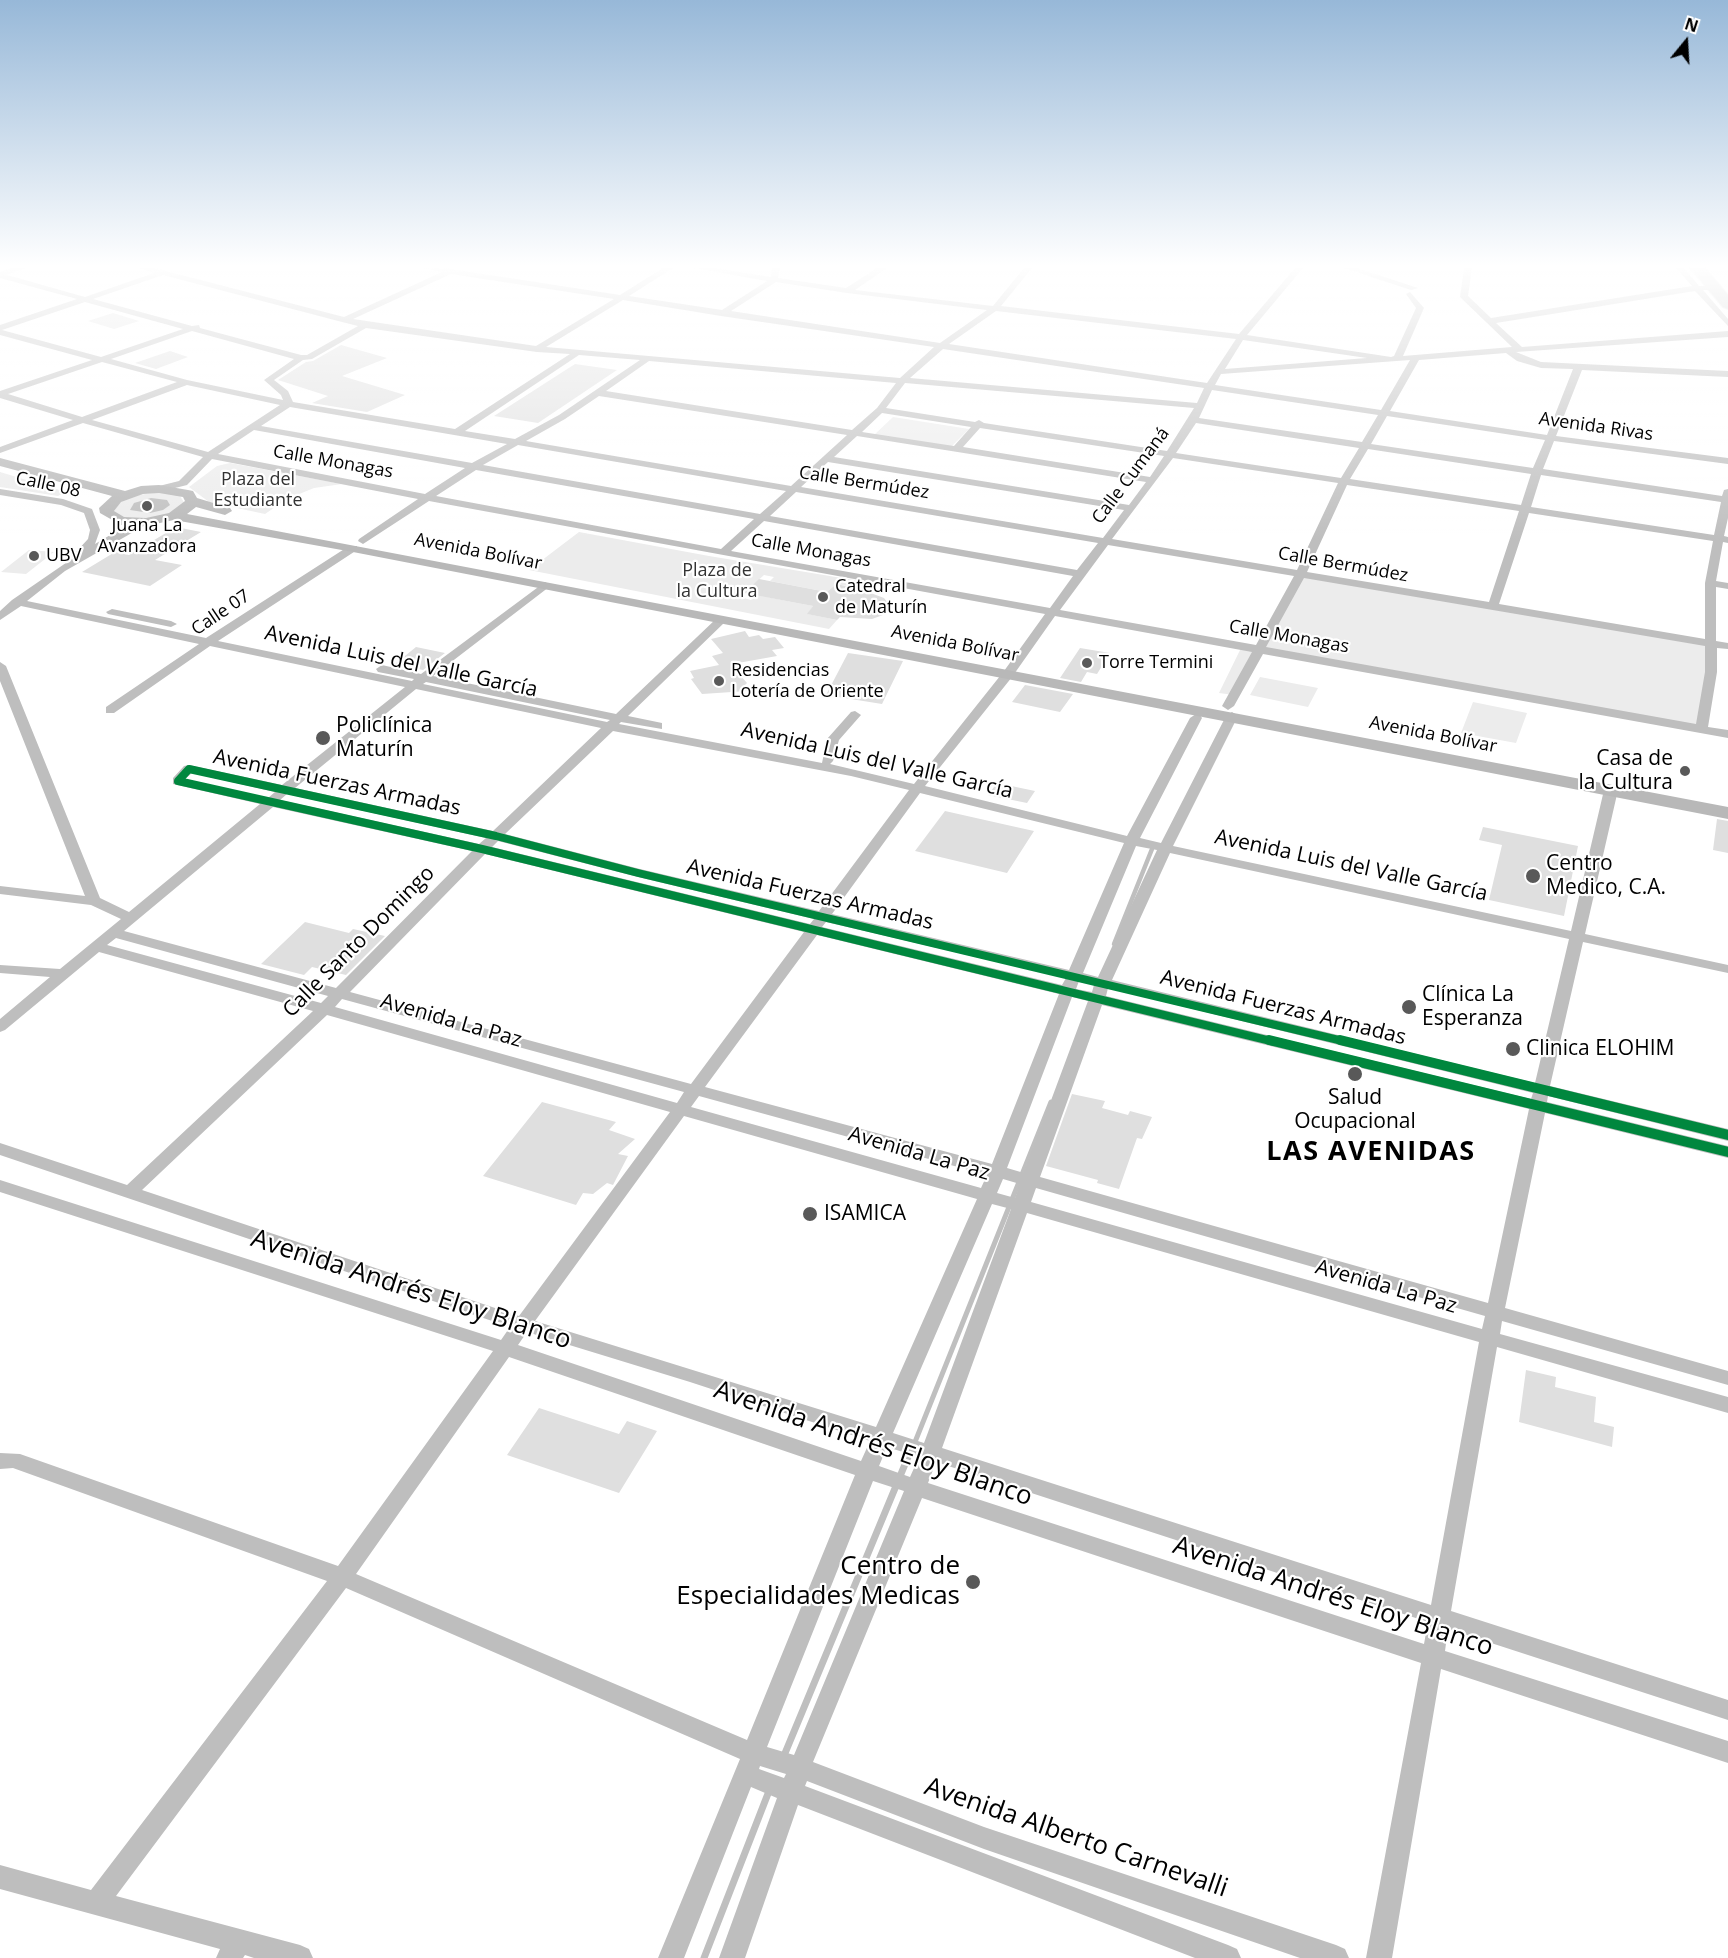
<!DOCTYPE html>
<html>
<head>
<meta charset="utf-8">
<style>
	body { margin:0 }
	#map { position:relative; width:1728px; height:1958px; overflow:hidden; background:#fff; font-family:"Open Sans",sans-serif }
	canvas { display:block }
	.north { position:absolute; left:1656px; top:12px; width:60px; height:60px; -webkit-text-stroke:4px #fff; paint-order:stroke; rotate:18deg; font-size:16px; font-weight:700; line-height:24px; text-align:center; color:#000 }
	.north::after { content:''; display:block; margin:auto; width:21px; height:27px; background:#000; clip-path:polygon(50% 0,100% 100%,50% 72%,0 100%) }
</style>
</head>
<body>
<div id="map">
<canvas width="1728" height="1958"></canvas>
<div class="north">N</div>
</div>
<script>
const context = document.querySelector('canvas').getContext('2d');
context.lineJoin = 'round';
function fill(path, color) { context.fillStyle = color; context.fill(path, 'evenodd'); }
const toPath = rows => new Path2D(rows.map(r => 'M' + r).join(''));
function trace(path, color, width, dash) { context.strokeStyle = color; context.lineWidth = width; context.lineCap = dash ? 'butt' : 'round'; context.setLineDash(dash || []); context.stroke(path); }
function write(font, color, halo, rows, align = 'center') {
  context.font = font + ' "Open Sans",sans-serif'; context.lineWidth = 4.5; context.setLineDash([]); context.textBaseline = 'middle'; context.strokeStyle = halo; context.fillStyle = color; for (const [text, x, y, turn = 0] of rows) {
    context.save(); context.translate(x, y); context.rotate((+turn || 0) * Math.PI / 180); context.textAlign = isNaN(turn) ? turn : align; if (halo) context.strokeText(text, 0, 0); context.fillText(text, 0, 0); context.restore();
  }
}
fill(toPath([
	[893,417,969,429,950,448,874,435],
	[230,463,342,484,314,488,287,499,265,514,209,502,189,487,217,466],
	[0,472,66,492,58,496,0,487],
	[161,492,180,496,185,504,181,509,153,519,122,518,114,511,120,502,138,495],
	[579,532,709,556,872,583,866,589,836,584,827,592,770,581,774,577,764,575,740,597,751,600,756,595,813,606,808,614,837,620,829,629,529,570],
	[29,550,54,552,26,574,1,572],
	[1300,575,1712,643,1701,729,1258,648,1234,695,1219,693,1242,646,1258,648],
	[1260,677,1318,688,1308,707,1250,695],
	[1473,702,1527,713,1516,743,1461,733]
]), '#ececec');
fill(toPath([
	[151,498,167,500,170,505,163,510,150,513,130,510,134,503]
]), '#bfbfbf');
trace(toPath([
	[1114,944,1152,849]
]), '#bfbfbf', 4.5);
trace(toPath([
	[913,1447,1051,1102]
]), '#bfbfbf', 5);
trace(toPath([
	[783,1758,913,1445],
	[704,1958,769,1791]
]), '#bfbfbf', 7);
fill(toPath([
	[113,313,139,321,114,329,88,321],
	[341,345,387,358,342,376,405,395,367,412,312,403,328,396,278,380,306,362,313,361],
	[170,351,188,357,156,369,135,363],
	[575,364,617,370,538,423,494,416],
	[176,527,201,532,155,560,182,565,150,586,82,572,115,552,129,555],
	[759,579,827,592,836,584,860,589,884,598,891,607,883,615,872,619,840,617,837,620,807,614,813,606,744,593],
	[745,631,749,637,759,635,763,639,775,637,784,648,772,650,777,656,738,663,746,673,739,674,747,683,744,686,747,691,702,694,691,679,694,678,690,671,719,665,712,656,723,653,711,639],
	[416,647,445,653,423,670,395,664],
	[1080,648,1110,653,1097,674,1087,672,1081,682,1060,678],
	[848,653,903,661,882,704,826,695],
	[1025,685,1073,694,1060,712,1012,702],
	[997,783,1035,791,1027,803,988,795],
	[945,811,1007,825,1034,831,1007,873,915,851],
	[1717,819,1728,821,1728,853,1713,850],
	[1483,827,1578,846,1564,916,1489,900,1502,845,1479,840],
	[305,922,349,933,353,929,385,936,346,975,312,967,304,975,261,964],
	[1072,1094,1105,1101,1102,1108,1128,1115,1130,1111,1152,1117,1142,1139,1137,1138,1119,1189,1097,1183,1098,1180,1046,1166],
	[542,1102,616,1122,609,1130,635,1139,618,1154,628,1156,613,1185,607,1183,593,1194,583,1193,576,1205,483,1176],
	[1526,1370,1556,1377,1555,1387,1596,1397,1594,1422,1614,1427,1612,1447,1519,1422],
	[539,1408,619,1434,627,1421,657,1431,619,1493,507,1455]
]), '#dfdfdf');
const highway = toPath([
	[1690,268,1705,268,1728,295,1728,309,1723,307,1690,268]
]);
trace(highway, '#dbdbdb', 2);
fill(toPath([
	[13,268,26,268,7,275,85,297,154,273,140,268,154,268,344,317,442,272,424,268,451,269,620,295,663,268,673,268,629,296,722,310,767,281,694,268,715,268,771,277,772,268,780,268,778,278,846,288,877,268,887,268,855,290,993,306,1024,268,1032,268,1001,306,1239,334,1295,268,1303,268,1247,335,1391,357,1394,356,1416,308,1406,294,1410,292,1424,308,1403,356,1512,347,1460,297,1464,268,1472,268,1468,296,1491,318,1692,286,1676,268,1684,268,1699,286,1717,286,1717,290,1703,290,1728,319,1728,326,1695,291,1496,323,1522,347,1728,331,1728,337,1516,352,1541,362,1728,371,1728,377,1582,370,1556,436,1728,458,1728,464,1554,441,1543,469,1722,496,1724,490,1728,489,1728,518,1724,536,1728,537,1728,543,1723,542,1716,581,1728,583,1728,589,1716,587,1716,641,1728,643,1728,649,1717,648,1717,672,1708,727,1728,730,1728,738,1263,654,1234,706,1228,710,1222,706,1252,652,1055,616,1012,677,925,786,1127,836,1190,718,1196,714,1200,715,1202,718,1140,838,1161,843,1226,716,1232,712,1238,716,1173,846,1571,931,1604,790,1611,786,1616,787,1618,790,1585,934,1728,965,1728,973,1583,942,1550,1086,1728,1129,1728,1141,1548,1096,1547,1102,1728,1146,1728,1158,1545,1113,1505,1308,1728,1371,1728,1385,1502,1321,1500,1334,1728,1397,1728,1413,1497,1347,1451,1611,1728,1700,1728,1720,1448,1629,1445,1651,1728,1741,1728,1763,1441,1669,1392,1958,1366,1958,1421,1663,922,1498,813,1762,984,1827,1336,1945,1345,1949,1349,1958,1300,1958,984,1849,807,1781,805,1786,1228,1945,1237,1949,1241,1958,1195,1958,798,1805,745,1958,719,1958,777,1798,751,1787,684,1958,658,1958,740,1759,346,1588,116,1896,300,1945,309,1949,313,1958,254,1958,245,1955,243,1958,216,1958,220,1949,0,1889,0,1865,91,1890,327,1581,13,1468,0,1469,0,1453,20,1454,338,1566,493,1351,0,1192,0,1180,501,1340,510,1327,0,1155,0,1143,127,1185,313,1011,99,952,5,1030,0,1032,0,1019,50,977,0,973,0,965,60,969,121,919,91,905,0,894,0,886,85,896,0,681,0,662,6,666,100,898,129,912,260,804,173,784,173,778,184,766,189,765,282,785,405,687,210,646,114,713,106,713,106,707,199,644,21,606,0,620,0,611,12,600,76,556,76,552,88,539,90,530,84,513,61,505,0,495,0,489,63,499,92,509,100,530,95,544,122,528,142,520,151,522,65,571,27,601,206,638,349,546,357,546,357,550,218,641,412,681,414,679,378,672,376,669,382,665,421,674,545,582,550,585,549,587,433,676,616,714,717,618,725,618,725,622,628,716,662,723,662,729,621,722,619,724,822,763,827,739,851,712,855,711,861,715,839,740,833,761,830,764,914,784,1004,671,1045,614,429,501,363,544,358,541,359,539,418,499,212,459,187,485,159,492,154,489,155,487,179,481,203,457,83,423,0,453,0,447,73,420,0,398,0,391,92,360,0,335,0,325,77,299,0,278,0,272,13,268],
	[451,274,614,299,536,346,353,319,451,274],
	[163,275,342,322,358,326,307,355,301,355,200,328,199,325,192,326,93,299,163,275],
	[776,282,847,293,987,310,940,343,731,311,776,282],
	[623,300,721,316,934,347,900,378,546,347,623,300],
	[85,302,183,329,101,357,2,330,85,302],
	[996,311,1236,339,1207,383,949,344,996,311],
	[366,328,537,352,570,354,455,429,293,402,288,391,274,380,303,360,312,359,366,328],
	[192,331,294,359,264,380,281,395,283,400,187,380,111,359,192,331],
	[1243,340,1367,358,1225,369,1243,340],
	[943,349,1204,388,1197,403,910,378,943,349],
	[1506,353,1517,361,1541,368,1573,369,1547,435,1390,411,1419,360,1506,353],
	[579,355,640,360,559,415,515,439,465,431,579,355],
	[1410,360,1381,410,1215,385,1221,374,1410,360],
	[649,361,896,383,877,408,852,430,606,391,649,361],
	[102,362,177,382,82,417,8,394,102,362],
	[905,383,1194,408,1167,451,984,423,979,420,975,422,886,408,905,383],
	[187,385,280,405,208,452,92,420,187,385],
	[1212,390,1378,415,1362,442,1199,418,1212,390],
	[599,396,847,435,791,486,526,441,565,419,599,396],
	[290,407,507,444,472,463,261,426,290,407],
	[882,413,971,427,954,446,862,432,882,413],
	[1387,416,1545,440,1533,468,1371,444,1387,416],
	[1196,423,1359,448,1341,478,1176,453,1196,423],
	[980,428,1164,456,1150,477,963,447,980,428],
	[254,430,465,468,425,494,218,454,254,430],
	[857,436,1146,482,1129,505,834,457,857,436],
	[518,445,786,491,760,514,483,465,518,445],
	[1368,449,1531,474,1521,505,1350,479,1368,449],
	[1173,458,1338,483,1297,570,1112,539,1173,458],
	[828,462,1124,510,1103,538,801,487,828,462],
	[476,470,754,519,721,549,436,496,476,470],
	[1541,475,1721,502,1714,535,1531,507,1541,475],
	[1347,485,1519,511,1489,602,1307,572,1347,485],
	[796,492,1098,543,1077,570,770,516,796,492],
	[1529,513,1713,541,1705,583,1705,639,1499,604,1529,513],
	[764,521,1073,576,1050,608,731,551,764,521],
	[1108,545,1294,576,1256,645,1060,610,1108,545],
	[1304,578,1705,646,1705,672,1696,724,1266,647,1304,578],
	[426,682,610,720,607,722,423,684,426,682],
	[416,689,601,728,493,831,295,788,416,689],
	[613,731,851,776,909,790,819,911,640,869,505,834,613,731],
	[192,773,275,792,268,798,185,779,192,773],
	[920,793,1124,843,1069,970,832,914,920,793],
	[287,794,486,838,479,844,280,800,287,794],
	[273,807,472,851,336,988,124,931,273,807],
	[498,841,638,877,814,919,810,924,492,847,498,841],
	[1136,846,1157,850,1098,977,1083,973,1136,846],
	[1170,853,1569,939,1535,1083,1112,980,1170,853],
	[485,854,804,932,691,1084,350,992,485,854],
	[826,922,1066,978,1062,985,822,927,826,922],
	[817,935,1059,994,992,1164,705,1087,817,935],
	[116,938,328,996,321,1003,107,945,116,938],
	[1079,981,1094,985,1092,992,1076,989,1079,981],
	[1108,988,1533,1093,1531,1099,1106,996,1108,988],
	[1072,997,1088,1001,1024,1173,1007,1168,1072,997],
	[342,999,684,1092,677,1103,335,1007,342,999],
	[1102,1005,1529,1109,1488,1303,1040,1177,1102,1005],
	[327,1015,670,1112,519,1316,142,1190,327,1015],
	[699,1096,987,1175,981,1188,691,1107,699,1096],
	[684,1116,977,1199,876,1427,535,1321,684,1116],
	[1003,1179,1020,1184,1015,1198,997,1193,1003,1179],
	[1036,1188,1485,1316,1482,1329,1031,1202,1036,1188],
	[992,1204,1011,1209,924,1443,893,1433,992,1204],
	[1027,1213,1479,1342,1431,1605,942,1448,1027,1213],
	[527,1332,690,1382,870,1441,861,1461,518,1345,527,1332],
	[509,1357,855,1475,747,1740,356,1574,509,1357],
	[887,1447,919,1457,910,1477,879,1466,887,1447],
	[936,1462,1428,1622,1424,1644,928,1483,936,1462],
	[873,1481,904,1491,794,1755,767,1747,873,1481],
	[760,1766,786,1774,784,1778,759,1769,760,1766],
	[1344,268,1357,268,1418,288,1411,290,1344,268],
	[112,609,171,621,177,624,171,627,108,614,106,612,112,609]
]), '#bebebe');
fill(toPath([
	[0,458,125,491,141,486,159,485,188,490,193,491,197,498,230,508,232,511,225,515,196,507,187,514,1728,807,1728,819,353,552,174,520,146,526,121,525,100,513,99,508,112,496,0,466,0,458],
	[159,493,183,497,185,501,169,513,146,518,124,517,114,511,121,502,143,494,159,493]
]), '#b8b8b8');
fill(highway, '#bebebe');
trace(toPath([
	[1275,1042,482,849,178,781,189,769,496,836,638,873,1347,1042]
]), '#00873e', 8);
trace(toPath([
	[1269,1040,1728,1152],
	[1340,1040,1728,1135]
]), '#00873e', 10);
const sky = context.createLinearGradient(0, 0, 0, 542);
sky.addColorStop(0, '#97b8d8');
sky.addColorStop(0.49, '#fff');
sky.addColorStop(1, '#ffffff00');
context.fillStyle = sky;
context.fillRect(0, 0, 1728, 542);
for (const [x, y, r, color] of [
	[147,506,6,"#595959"],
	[34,556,6,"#595959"],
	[823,597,6,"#595959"],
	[1087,663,6,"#595959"],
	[719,681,6,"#595959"],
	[323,738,8,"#595959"],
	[1685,771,6,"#595959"],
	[1533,876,8,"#595959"],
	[1409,1007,8,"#595959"],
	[1513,1049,8,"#595959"],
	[1355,1074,8,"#595959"],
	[810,1214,8,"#595959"],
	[973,1582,8,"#595959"]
]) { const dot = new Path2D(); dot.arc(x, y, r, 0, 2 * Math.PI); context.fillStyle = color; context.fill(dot); trace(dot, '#fff', 2); }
write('18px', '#000', '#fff', [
	["Avenida Rivas",1596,427,8],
	["Calle Monagas",333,462,10],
	["Calle Cumaná",1131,476,-53],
	["Calle Bermúdez",864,483,9],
	["Calle 08",48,485,12],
	["Calle Monagas",811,551,10],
	["Avenida Bolívar",478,552,11],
	["Calle Bermúdez",1343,565,10],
	["Calle 07",221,613,-34],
	["Calle Monagas",1289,637,10],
	["Avenida Bolívar",955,644,11],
	["Avenida Bolívar",1433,735,11]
]);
write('18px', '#333', '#fff', [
	["Plaza del",258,480],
	["Estudiante",258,501],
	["Plaza de",717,571],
	["la Cultura",717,592]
]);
write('18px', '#000', '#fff', [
	["Juana La",147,526,"center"],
	["Avanzadora",147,547,"center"],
	["UBV",46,556],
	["Catedral",835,587],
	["de Maturín",835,608],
	["Torre Termini",1099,663],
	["Residencias",731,671],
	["Lotería de Oriente",731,692]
], 'left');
write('21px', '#000', '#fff', [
	["Avenida Luis del Valle García",401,662,12],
	["Avenida Luis del Valle García",877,761,13],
	["Avenida Fuerzas Armadas",337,783,12],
	["Avenida Luis del Valle García",1351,866,12],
	["Avenida Fuerzas Armadas",810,895,13],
	["Calle Santo Domingo",359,942,-45],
	["Avenida Fuerzas Armadas",1283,1008,14],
	["Avenida La Paz",451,1021,16],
	["Avenida La Paz",919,1154,16],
	["Avenida La Paz",1386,1287,16]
]);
write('21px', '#000', '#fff', [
	["Policlínica",336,726],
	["Maturín",336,750],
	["Casa de",1673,759,"right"],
	["la Cultura",1673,783,"right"],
	["Centro",1546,864],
	["Medico, C.A.",1546,888],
	["Clínica La",1422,995],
	["Esperanza",1422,1019],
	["Clinica ELOHIM",1526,1049],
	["Salud",1355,1098,"center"],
	["Ocupacional",1355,1122,"center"],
	["ISAMICA",824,1214]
], 'left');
write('26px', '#000', '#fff', [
	["Avenida Andrés Eloy Blanco",411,1290,18],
	["Avenida Andrés Eloy Blanco",873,1444,19],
	["Avenida Andrés Eloy Blanco",1333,1597,18],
	["Avenida Alberto Carnevalli",1076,1838,19]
]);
write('26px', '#000', '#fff', [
	["Centro de",960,1567],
	["Especialidades Medicas",960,1597]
], 'right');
context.letterSpacing = '1.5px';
write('bold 27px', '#000', '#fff', [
	["LAS AVENIDAS",1371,1152]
]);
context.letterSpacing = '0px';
</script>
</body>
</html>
